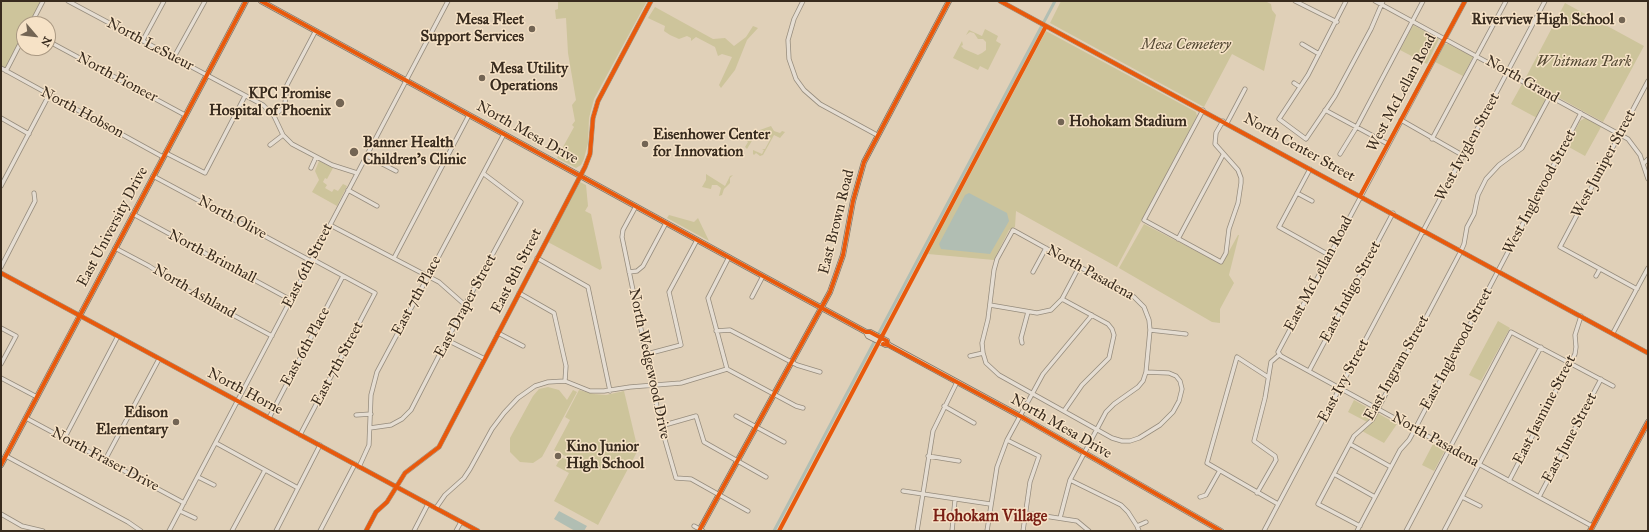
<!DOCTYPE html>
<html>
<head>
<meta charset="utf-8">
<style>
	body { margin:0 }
	#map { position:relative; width:1649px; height:532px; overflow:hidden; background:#e0d0b8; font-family:"IM FELL Great Primer",serif }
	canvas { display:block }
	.frame { position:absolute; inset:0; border:2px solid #382b1e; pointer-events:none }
	.north { position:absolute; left:16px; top:16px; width:40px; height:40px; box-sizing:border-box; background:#f6e2c6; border:1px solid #aa9983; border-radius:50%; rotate:118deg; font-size:11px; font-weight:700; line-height:16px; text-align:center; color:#382b1e }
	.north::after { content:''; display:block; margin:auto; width:14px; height:18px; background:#736554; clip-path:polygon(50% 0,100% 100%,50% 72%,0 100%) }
</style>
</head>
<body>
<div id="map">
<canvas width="1649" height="532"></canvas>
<div class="frame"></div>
<div class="north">N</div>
</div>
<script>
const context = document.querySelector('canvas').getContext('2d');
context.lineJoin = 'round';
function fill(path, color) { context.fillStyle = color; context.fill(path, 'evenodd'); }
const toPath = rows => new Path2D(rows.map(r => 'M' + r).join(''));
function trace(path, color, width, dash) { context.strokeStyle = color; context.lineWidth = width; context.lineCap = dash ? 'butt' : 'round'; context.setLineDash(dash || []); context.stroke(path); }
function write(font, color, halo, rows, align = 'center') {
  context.font = font + ' "IM FELL Great Primer",serif'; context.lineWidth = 3; context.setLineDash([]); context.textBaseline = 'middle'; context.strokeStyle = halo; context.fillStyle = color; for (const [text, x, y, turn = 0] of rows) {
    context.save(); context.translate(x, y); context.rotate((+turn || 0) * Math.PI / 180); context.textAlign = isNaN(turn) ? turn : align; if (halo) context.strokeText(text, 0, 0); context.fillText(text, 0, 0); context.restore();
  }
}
fill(toPath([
	[1,1,43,1,31,24,24,24,24,36,6,71,1,68],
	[558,1,647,1,594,99,589,118,588,143,584,159,581,165,576,168,557,158,574,127,572,125,575,121,572,105,576,100,568,53,566,18,556,19,555,10,558,9],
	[1061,1,1265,1,1271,4,1272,10,1276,15,1264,71,1232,54,1204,107,1050,23],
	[1565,3,1644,46,1603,122,1525,79],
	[655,7,713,39,725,38,734,46,746,37,753,26,758,28,747,40,735,70,721,88,719,85,732,57,722,54,718,56,715,47,696,37,691,41,691,38,687,36,679,39,670,35,664,31,665,26,648,18],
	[1413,25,1439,39,1427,64,1400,50],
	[985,29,998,36,996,41,1001,44,988,70,980,66,978,70,953,58,962,41,963,45,961,46,964,49,978,55,982,53,986,50,986,42,983,39,978,39,974,33,970,32,966,35,969,30,982,36],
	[1046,31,1196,112,1197,116,1117,267,1016,211,1015,227,1009,230,994,260,928,254],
	[1445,44,1448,44,1473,57,1463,76,1435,62],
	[1522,84,1547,98,1537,118,1511,104],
	[1585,118,1601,127,1585,156,1567,146,1580,121],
	[771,126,774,131,780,133,782,131,785,132,780,138,774,135,763,155,760,156,756,153,754,155,753,154,753,150,762,154,764,150,762,149,765,149,771,138,763,133,756,134,747,149,745,147,748,142,744,138,757,131],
	[319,161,333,168,327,179,325,178,323,182,327,185,325,188,332,192,334,189,338,191,343,184,347,186,337,206,312,192,319,180,315,171],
	[706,174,725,186,730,176,733,175,730,178,730,183,724,189,722,195,719,196,721,188,717,185,712,185,711,189,702,187,706,180],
	[578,181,586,185,588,206,585,211,591,214,602,268,600,270,546,241],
	[669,215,694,222,698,218,709,241,667,218],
	[1144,224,1219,263,1223,262,1238,235,1239,235,1229,275,1234,283,1220,309,1220,323,1212,322,1119,268],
	[1498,321,1510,328,1481,381,1469,375],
	[548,387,559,390,567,400,573,390,577,392,542,457,533,463,520,462,510,452,510,438,533,396,539,389],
	[579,390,594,394,606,395,624,391,638,450,598,525,554,501,569,473,556,466,561,457,574,463,575,461,554,450,570,420,565,417],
	[1354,400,1397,424,1384,443,1362,431,1371,424,1348,412],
	[1433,444,1445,450,1434,471,1422,465]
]), '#cdc49b');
fill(toPath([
	[969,193,1007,213,1009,221,990,254,941,249,939,244,965,195],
	[559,511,587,526,584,531,575,531,554,519]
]), '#b1beb3');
trace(toPath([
	[774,531,1055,1]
]), '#b1beb3', 3);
const minor = toPath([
	[68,1,263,105,274,116,283,135,292,144,332,165,357,173],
	[803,1,794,19,788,40,789,59,796,79,804,90,820,104,877,135],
	[1000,1,1648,353],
	[1295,1,1337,22],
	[1346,1,1308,75,1279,119,1306,139,1335,96,1371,29,1383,1],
	[1375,1,1628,139,1640,155,1648,179],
	[1465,1,1278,352,1281,356,1592,526],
	[31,24,43,1],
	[143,40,164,1],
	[48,41,185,115],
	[1302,44,1319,54],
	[174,57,205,1],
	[1,68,163,157],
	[6,71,24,36],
	[1294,83,1300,87],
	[1203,110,1144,220,1221,262,1226,253,1229,229,1238,203,1241,183,1241,178,1238,170,1215,144,1216,133,1223,121],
	[1325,110,1388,144],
	[274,116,283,108,285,103,287,85,315,32],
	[1,118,29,134],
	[1401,120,1464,156],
	[1227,123,1245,89],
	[1432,139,1506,1],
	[270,145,283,135],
	[166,153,205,173,245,96],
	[1340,154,1356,128,1423,1],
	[367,156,396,171],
	[1643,164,1648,159],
	[311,168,316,157],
	[1310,169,1279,227,1329,255],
	[153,176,311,261],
	[1,186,49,95],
	[348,190,377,206],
	[1297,193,1312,201],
	[636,206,623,230,622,237,661,426,676,478,691,479,748,511],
	[133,214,291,300],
	[330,225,439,282,465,305],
	[1178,239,1223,155],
	[115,248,149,266,181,287,272,336],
	[394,258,469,115],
	[537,258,588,287,610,391],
	[1,267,35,201,34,193],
	[629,272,637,271,643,266,666,223],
	[1033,272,1046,248],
	[1,273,478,531],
	[1596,276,1600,269],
	[1637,289,1560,247,1648,81],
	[519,293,554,313,566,366,565,381],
	[752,297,763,276],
	[1062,299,1108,324,1112,329,1114,335,1109,358,1082,385,1064,411],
	[990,305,1037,313,1051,310,1062,299,1079,267],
	[1,328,16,336,1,364],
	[1150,330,1186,334],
	[716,331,730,330,797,365,820,372],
	[498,333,523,346],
	[1613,333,1648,268],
	[447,340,485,359],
	[1022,343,1021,338,1028,312],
	[983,353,986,363,999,375,1112,438,1122,441,1130,441,1139,438,1160,425,1173,412,1179,401,1182,389,1180,381,1176,376,1169,373,1146,372],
	[647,354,681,345,669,292,697,240],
	[970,356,983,353,982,343,988,319,994,270,997,259,1013,230,1134,297,1144,307,1149,320,1150,330,1146,372,1143,381,1138,387,1114,404,1106,412,1070,480,1060,518],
	[727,369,708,298,729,257],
	[1309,371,1393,213],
	[1268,377,1237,357,1207,463,1278,504],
	[1,378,37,397],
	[944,406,974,423],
	[356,415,371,414],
	[736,416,784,442],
	[26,418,184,503],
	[269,418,343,276],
	[661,426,696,416,704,442,766,477],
	[370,428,391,425,402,419,411,410,465,305,521,202,484,174],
	[300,435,375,293,312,259],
	[64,439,118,336],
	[1007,440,1039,456,1030,482,1023,531],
	[216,443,298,488],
	[1350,444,1391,467],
	[6,456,128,522,141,531],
	[928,456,959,461],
	[105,460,159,359],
	[359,467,369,445,371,395,377,372,504,134],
	[1334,474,1375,497],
	[198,477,214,485],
	[1070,480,1121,505,1128,512,1137,526,1139,531],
	[1509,481,1575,354,1576,347,1575,335,1581,316],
	[903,491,990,504],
	[1257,493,1276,460,1275,456,1254,441,1265,398,1271,362,1279,355],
	[1200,497,1206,495,1219,472],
	[1462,497,1480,506],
	[1539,497,1601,379],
	[436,508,445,495,464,478,470,469,492,429,504,413,518,398,535,386,548,382,565,381,590,391,604,391,630,387,681,383,727,369,796,406,803,408],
	[180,511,195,518],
	[1025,513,1077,521,1089,531],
	[1,514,22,526,43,531],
	[694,526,703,531],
	[1137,526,1146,522],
	[1360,526,1318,504,1354,436,1372,420,1461,251,1464,244,1467,227,1474,214,1478,195,1486,179,1499,165,1522,148,1550,96],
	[169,531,448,1],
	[232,531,265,470],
	[276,531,320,445],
	[320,531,355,464],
	[366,531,376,512,387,502,405,473,439,447,585,167,590,154,593,118,598,101,651,1],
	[414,531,428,504],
	[456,531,461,522],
	[917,531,933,431,957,382],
	[952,531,955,500],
	[987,531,997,467,1007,440,1043,374,1092,315],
	[1264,531,1545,1],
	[1357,531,1400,450,1409,440,1415,429,1581,113],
	[1406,531,1511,332,1613,386],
	[1444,531,1541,347]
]);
const major = toPath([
	[261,1,763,276,866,332,870,332,887,341,888,345],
	[866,332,868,336,886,345,889,345,1020,416,1221,531],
	[1,465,246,1],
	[699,531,830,292,843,255,853,201,864,162,949,1],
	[1590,531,1648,422]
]);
trace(minor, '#968c7d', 5);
trace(major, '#7f7568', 6);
trace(minor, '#e5ddd2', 3.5);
trace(major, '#e1d8ca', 4.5);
trace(toPath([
	[261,1,763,276,866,332,870,332,887,341,888,345],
	[1000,1,1648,353],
	[1360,196,1465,1],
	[1,273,478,531],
	[883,344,888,345,1020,416,1221,531],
	[1,465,246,1],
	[366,531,376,512,387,502,405,473,439,447,585,167,590,154,593,118,598,101,651,1],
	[699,531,830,292,843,255,853,201,864,162,949,1],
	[779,531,1046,26],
	[1590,531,1648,422]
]), '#e8590c', 4);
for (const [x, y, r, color] of [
	[1622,20,4,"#736554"],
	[532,29,4,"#736554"],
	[482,78,4,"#736554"],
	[340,103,5,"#736554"],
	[1061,122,4,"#736554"],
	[645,144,4,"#736554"],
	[354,152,5,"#736554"],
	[176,422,4,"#736554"],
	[558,456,4,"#736554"]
]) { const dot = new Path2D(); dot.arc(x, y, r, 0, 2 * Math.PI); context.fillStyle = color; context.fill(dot); trace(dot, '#f6e2c6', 1.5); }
write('bold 15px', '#382b1e', '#f6e2c6', [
	["Mesa Fleet",524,20,"right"],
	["Support Services",524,37,"right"],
	["Riverview High School",1614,20,"right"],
	["Mesa Utility",490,69],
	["Operations",490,86],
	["KPC Promise",331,94,"right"],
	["Hospital of Phoenix",331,111,"right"],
	["Hohokam Stadium",1069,122],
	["Eisenhower Center",653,135],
	["for Innovation",653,152],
	["Banner Health",363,143],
	["Children's Clinic",363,160],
	["Edison",168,413,"right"],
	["Elementary",168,430,"right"],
	["Kino Junior",566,447],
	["High School",566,464]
], 'left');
write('15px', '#382b1e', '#f6e2c6', [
	["North LeSueur",150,45,28],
	["North Pioneer",117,78,28],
	["North Grand",1522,80,29],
	["West McLellan Road",1402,93,-62],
	["North Hobson",82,113,28],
	["North Mesa Drive",527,133,29],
	["West Ivyglen Street",1468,147,-62],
	["North Center Street",1299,148,29],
	["West Juniper Street",1604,164,-62],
	["West Inglewood Street",1540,192,-62],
	["North Olive",232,218,28],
	["East Brown Road",837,222,-76],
	["East University Drive",113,227,-62],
	["North Brimhall",212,257,28],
	["East 6th Street",308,266,-63],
	["East 8th Street",517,271,-63],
	["North Pasadena",1090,273,29],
	["East McLellan Road",1319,274,-62],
	["North Ashland",194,292,30],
	["East Indigo Street",1351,292,-62],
	["East 7th Place",417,296,-62],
	["East Draper Street",466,306,-62],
	["East 6th Place",306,347,-62],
	["East Inglewood Street",1457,349,-62],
	["East 7th Street",338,364,-62],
	["North Wedgewood Drive",649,364,78],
	["East Ingram Street",1397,368,-61],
	["East Ivy Street",1344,381,-62],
	["North Horne",245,392,28],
	["East Jasmine Street",1545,410,-63],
	["North Mesa Drive",1061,427,30],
	["East June Street",1570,438,-62],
	["North Pasadena",1435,440,29],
	["North Fraser Drive",105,460,28]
]);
write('italic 15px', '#534832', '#f6e2c6', [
	["Mesa Cemetery",1186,45],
	["Whitman Park",1584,62]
]);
write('bold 16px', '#7a1f14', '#f6e2c6', [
	["Hohokam Village",990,517]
]);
</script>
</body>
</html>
